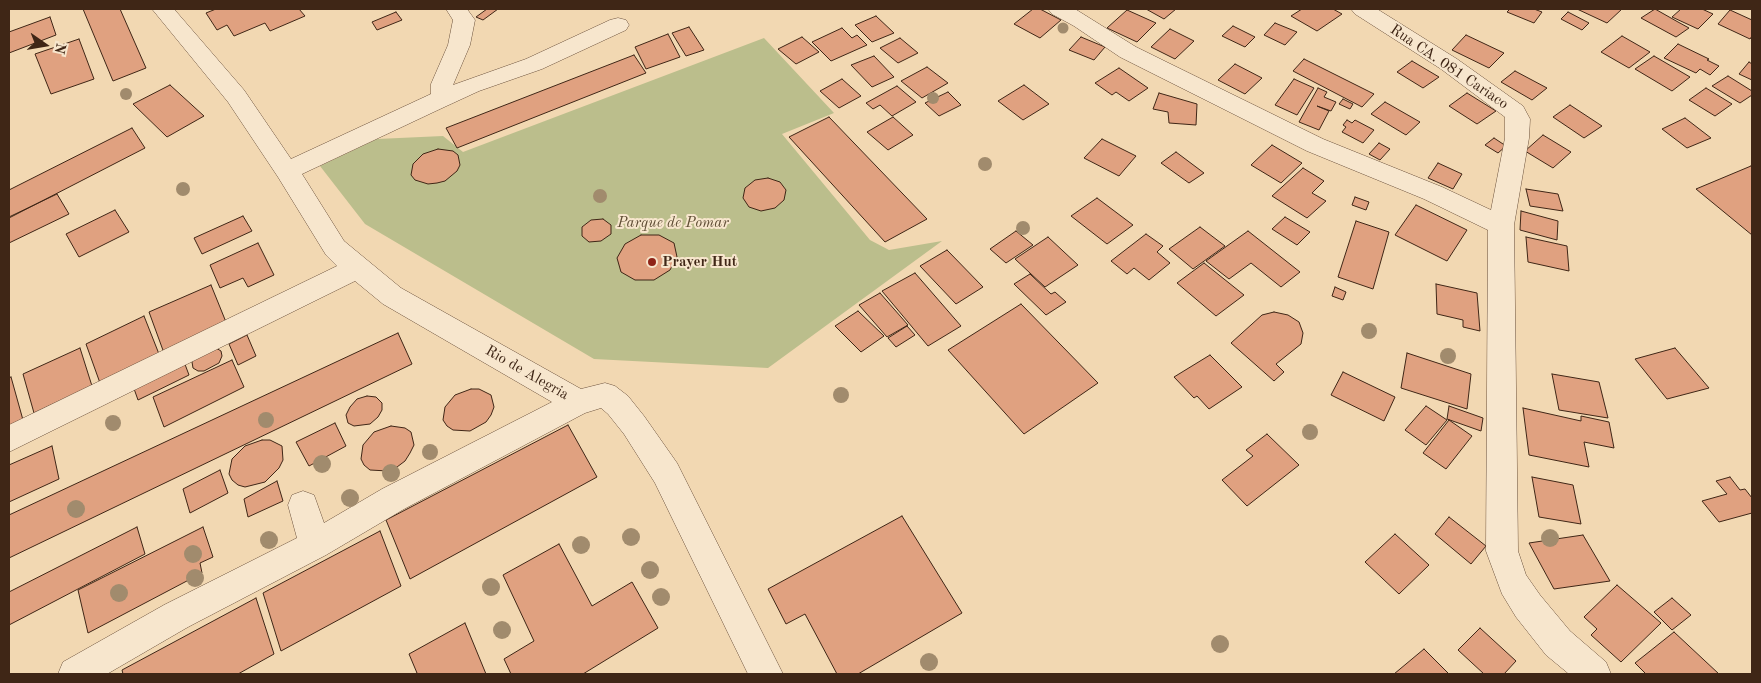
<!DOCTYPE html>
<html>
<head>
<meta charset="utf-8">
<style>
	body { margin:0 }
	#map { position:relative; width:1761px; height:683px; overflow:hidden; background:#f2d8b2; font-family:"Old Standard TT",serif }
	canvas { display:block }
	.frame { position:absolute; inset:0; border:10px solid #3f2616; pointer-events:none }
	.north { position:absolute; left:20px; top:20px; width:50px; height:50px; -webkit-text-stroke:4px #f7e6cd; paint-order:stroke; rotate:103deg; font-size:14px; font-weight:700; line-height:20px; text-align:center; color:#3f2616 }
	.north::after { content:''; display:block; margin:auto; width:18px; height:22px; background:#3f2616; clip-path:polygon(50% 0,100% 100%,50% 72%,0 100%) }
</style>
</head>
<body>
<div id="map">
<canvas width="1761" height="683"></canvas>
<div class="frame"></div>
<div class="north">N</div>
</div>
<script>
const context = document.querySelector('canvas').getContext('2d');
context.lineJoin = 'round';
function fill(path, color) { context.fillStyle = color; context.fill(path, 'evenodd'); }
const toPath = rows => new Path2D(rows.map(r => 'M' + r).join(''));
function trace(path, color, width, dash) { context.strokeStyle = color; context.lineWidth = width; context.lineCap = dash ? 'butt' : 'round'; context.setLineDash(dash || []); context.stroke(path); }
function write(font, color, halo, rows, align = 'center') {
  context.font = font + ' "Old Standard TT",serif'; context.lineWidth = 4; context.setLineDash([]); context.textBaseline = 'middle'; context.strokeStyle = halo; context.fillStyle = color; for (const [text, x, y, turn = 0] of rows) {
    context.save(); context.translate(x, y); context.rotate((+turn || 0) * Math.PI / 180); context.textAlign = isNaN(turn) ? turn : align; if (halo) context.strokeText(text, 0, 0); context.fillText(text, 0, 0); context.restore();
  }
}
fill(toPath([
	[764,38,834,113,782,134,870,240,889,250,942,241,768,368,594,359,365,224,320,166,377,139,443,136,463,152]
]), '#bbbe8c');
const building = toPath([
	[83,9,120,9,146,68,113,81,83,9],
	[216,9,299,9,305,16,270,31,265,23,234,36,227,25,217,30,206,13,216,9],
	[487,9,498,9,483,20,476,17,487,9],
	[1033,9,1040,9,1061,20,1040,38,1014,24,1033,9],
	[1146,9,1176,9,1164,19,1146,9],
	[1302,9,1333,9,1342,14,1317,31,1291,16,1302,9],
	[1510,9,1534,9,1542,12,1534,23,1507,12,1510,9],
	[1577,9,1622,9,1607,23,1577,9],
	[1655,9,1678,22,1689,28,1676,37,1641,18,1655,9],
	[1681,9,1702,9,1713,14,1698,29,1672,17,1681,9],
	[1127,10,1156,23,1137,42,1107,28,1127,10],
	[1730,10,1752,20,1752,36,1750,39,1718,24,1730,10],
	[396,12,402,20,377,30,372,22,396,12],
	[1568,12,1589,23,1582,30,1561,19,1568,12],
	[876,16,894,33,872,42,855,25,876,16],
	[50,17,56,35,9,53,9,32,50,17],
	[1275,23,1297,32,1285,45,1264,35,1275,23],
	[1233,26,1255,37,1245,47,1222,36,1233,26],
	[689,27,704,50,686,56,672,33,689,27],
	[842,28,852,38,857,35,867,45,831,61,812,42,842,28],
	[1170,29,1194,41,1175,59,1151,47,1170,29],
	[668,34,680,57,646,69,635,47,668,34],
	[1466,35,1504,53,1489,68,1452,50,1466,35],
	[1622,36,1650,52,1629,68,1601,52,1622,36],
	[802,37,819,52,796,64,778,49,802,37],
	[1081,37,1105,47,1094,60,1069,50,1081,37],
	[900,38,918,53,898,63,880,48,900,38],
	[79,39,94,79,51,94,35,54,79,39],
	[1678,44,1709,59,1707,60,1719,66,1710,75,1700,69,1696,73,1664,58,1678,44],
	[634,55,646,73,457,148,446,128,634,55],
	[874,56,894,77,872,87,851,65,874,56],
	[1654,56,1690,77,1672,91,1635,69,1654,56],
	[1304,59,1374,94,1362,107,1293,71,1304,59],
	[1412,61,1439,77,1423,88,1397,72,1412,61],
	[1749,62,1752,64,1752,80,1739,74,1749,62],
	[1235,64,1262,78,1245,94,1218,80,1235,64],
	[927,67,948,83,922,98,901,81,927,67],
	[1119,68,1148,88,1129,101,1116,92,1112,95,1095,83,1119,68],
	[1515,71,1547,88,1532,100,1501,82,1515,71],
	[1728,76,1752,91,1752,95,1740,103,1712,86,1728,76],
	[842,79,861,96,839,108,820,91,842,79],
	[1294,79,1314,88,1297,115,1275,105,1294,79],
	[170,85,204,116,167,137,133,104,170,85],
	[1024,85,1049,104,1023,120,998,101,1024,85],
	[897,86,916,102,892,116,880,105,873,109,866,103,897,86],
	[1318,88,1327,92,1324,97,1336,102,1331,111,1317,106,1329,111,1319,130,1299,122,1318,88],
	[1706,88,1732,104,1715,116,1689,100,1706,88],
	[948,92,961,105,939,116,925,103,948,92],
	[1159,93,1197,104,1196,125,1169,123,1168,112,1153,109,1159,93],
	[1467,93,1496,111,1477,124,1449,106,1467,93],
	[1343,99,1353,104,1350,109,1339,104,1343,99],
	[1385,102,1420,122,1406,135,1371,114,1385,102],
	[1570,105,1602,126,1584,138,1553,117,1570,105],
	[829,117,927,219,885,242,789,137,829,117],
	[893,117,913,135,888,150,867,132,893,117],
	[1685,118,1711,138,1687,148,1662,129,1685,118],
	[1347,120,1352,123,1355,120,1374,130,1363,143,1342,132,1346,127,1343,125,1347,120],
	[132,128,145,148,9,218,9,190,132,128],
	[1543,135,1571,152,1553,168,1525,151,1543,135],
	[1494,138,1506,146,1498,153,1485,145,1494,138],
	[1102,139,1136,156,1119,176,1084,158,1102,139],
	[1379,143,1390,149,1380,160,1369,154,1379,143],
	[1272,145,1302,163,1281,183,1251,165,1272,145],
	[438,149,453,151,458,155,460,165,457,171,445,181,437,183,428,184,415,180,411,175,413,164,423,154,438,149],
	[1176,152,1204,173,1189,183,1161,163,1176,152],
	[1438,163,1462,174,1453,189,1428,178,1438,163],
	[1751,166,1752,167,1752,235,1696,189,1751,166],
	[1303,168,1324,181,1312,193,1326,201,1307,218,1272,196,1303,168],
	[768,178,780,182,786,190,784,200,775,208,761,211,749,207,743,198,745,188,755,180,768,178],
	[1526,189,1558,194,1563,211,1530,206,1526,189],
	[57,194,69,214,9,243,9,217,57,194],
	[1355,197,1369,202,1366,210,1352,205,1355,197],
	[1097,198,1133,225,1107,244,1071,216,1097,198],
	[1416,205,1467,230,1447,261,1395,235,1416,205],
	[115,210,129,232,79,257,66,234,115,210],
	[1521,211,1558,221,1557,240,1520,230,1521,211],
	[243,216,252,231,202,254,194,238,243,216],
	[1285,217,1310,232,1297,245,1272,229,1285,217],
	[603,219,611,225,611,234,601,241,589,242,582,236,582,227,591,220,603,219],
	[1356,221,1389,232,1373,289,1338,277,1356,221],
	[1200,227,1225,246,1193,269,1169,249,1200,227],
	[1016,231,1033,245,1006,263,990,249,1016,231],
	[1248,231,1300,272,1281,287,1251,263,1229,279,1206,261,1248,231],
	[1146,234,1163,246,1157,252,1170,263,1149,280,1134,268,1127,274,1111,261,1146,234],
	[641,235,659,235,674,243,677,257,670,270,654,280,635,280,621,272,617,258,625,244,641,235],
	[1048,237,1078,265,1045,287,1015,259,1048,237],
	[1526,237,1567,246,1569,271,1528,262,1526,237],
	[258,243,274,275,248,287,243,278,220,288,210,265,258,243],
	[947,250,983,287,956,304,920,266,947,250],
	[1204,263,1244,295,1216,316,1177,283,1204,263],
	[915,273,961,326,928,346,882,291,915,273],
	[1030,274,1051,294,1055,292,1066,302,1046,315,1014,284,1030,274],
	[1436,284,1477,293,1480,331,1463,327,1463,320,1437,314,1436,284],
	[211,285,228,327,164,353,149,312,211,285],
	[1335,287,1346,292,1343,300,1332,296,1335,287],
	[880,293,908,325,887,337,859,305,880,293],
	[1021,304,1098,383,1024,434,948,350,1021,304],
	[858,311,884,336,861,352,835,326,858,311],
	[1274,312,1288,315,1299,322,1303,333,1301,344,1276,364,1284,372,1274,381,1231,343,1262,315,1274,312],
	[144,316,159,354,100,383,86,344,144,316],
	[907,326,915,335,896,347,888,338,907,326],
	[398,333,412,364,9,558,9,515,398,333],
	[247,335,256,356,238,365,229,344,247,335],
	[80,348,92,386,34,413,23,374,80,348],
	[216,348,221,351,222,356,219,363,204,371,198,371,193,368,192,362,195,356,216,348],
	[1675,348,1709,388,1667,399,1635,359,1675,348],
	[1407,353,1471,374,1467,409,1401,388,1407,353],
	[1210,355,1242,387,1209,409,1197,396,1194,398,1174,377,1210,355],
	[183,359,189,375,138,400,132,383,183,359],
	[232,360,244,387,164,427,153,397,232,360],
	[1343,372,1395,397,1384,421,1331,395,1343,372],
	[1552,374,1599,382,1608,418,1559,410,1552,374],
	[11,377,23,420,9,426,9,378,11,377],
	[471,389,479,389,491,395,494,407,491,415,486,422,470,431,453,430,447,426,443,420,445,407,455,395,471,389],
	[367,396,376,397,382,403,382,410,378,417,370,424,354,426,348,423,346,415,350,407,357,399,367,396],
	[1426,406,1447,420,1426,445,1405,430,1426,406],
	[1449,406,1483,418,1481,431,1447,419,1449,406],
	[1523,408,1581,421,1581,416,1609,422,1614,448,1584,442,1589,467,1529,455,1523,408],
	[1449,420,1472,436,1446,469,1423,453,1449,420],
	[335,423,346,446,309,466,296,442,335,423],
	[568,425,597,477,410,579,386,520,568,425],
	[391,426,405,428,411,432,414,445,410,453,405,461,397,467,388,471,370,470,364,465,361,459,363,445,374,432,391,426],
	[1267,434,1299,465,1247,506,1222,480,1253,456,1246,450,1267,434],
	[262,440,270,440,282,446,283,460,279,468,265,482,245,487,238,485,232,480,229,474,232,459,245,446,262,440],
	[52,446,59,479,9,502,9,465,52,446],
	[220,470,228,493,190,513,183,489,220,470],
	[1532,477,1573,485,1581,524,1539,517,1532,477],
	[1730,477,1740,490,1745,489,1752,498,1752,513,1719,522,1702,501,1727,494,1716,481,1730,477],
	[277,481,283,501,248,517,244,499,277,481],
	[902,516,962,613,858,674,837,674,805,614,786,624,768,589,902,516],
	[1449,517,1486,546,1471,564,1435,534,1449,517],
	[137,527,145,554,9,625,9,592,137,527],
	[203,527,213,557,200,563,202,573,88,633,78,590,203,527],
	[380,531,401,586,281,651,263,593,380,531],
	[1395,534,1429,565,1399,594,1365,562,1395,534],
	[1583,535,1610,581,1554,589,1529,543,1583,535],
	[559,544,592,606,632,582,658,628,583,674,511,674,504,659,534,641,503,575,559,544],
	[1617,585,1661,623,1621,662,1591,635,1597,629,1584,617,1617,585],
	[256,598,274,654,238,674,123,674,122,670,256,598],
	[1672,598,1691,615,1672,630,1654,612,1672,598],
	[465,623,486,674,415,674,417,673,409,654,465,623],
	[1480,628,1516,661,1504,674,1484,674,1458,650,1480,628],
	[1674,632,1719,674,1646,674,1635,663,1674,632],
	[1424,649,1449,674,1394,674,1424,649]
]);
fill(building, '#e0a180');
trace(building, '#3f2616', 1);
const street = toPath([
	[152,9,174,9,244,90,291,159,431,94,431,84,448,45,453,20,446,9,467,9,475,20,470,45,453,85,526,59,610,20,618,18,626,20,629,25,626,30,542,69,479,91,440,109,302,174,344,241,401,288,581,389,605,383,615,386,628,396,644,416,677,463,783,674,748,674,655,483,624,434,608,414,601,408,585,413,404,509,326,555,188,627,107,674,58,674,63,662,164,605,297,538,288,505,292,495,303,491,314,495,324,523,382,489,552,402,383,304,355,281,9,452,9,425,337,266,326,255,278,177,228,102,152,9],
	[1048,9,1075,9,1136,47,1323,139,1442,187,1491,210,1505,138,1505,117,1441,69,1355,14,1351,9,1377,9,1457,59,1523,106,1530,119,1529,138,1514,225,1518,551,1526,575,1540,595,1570,631,1606,662,1611,674,1569,674,1546,655,1516,617,1502,594,1486,551,1488,230,1424,199,1307,151,1120,57,1074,26,1052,14,1048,9]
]);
trace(street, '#6c523d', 1);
fill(street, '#f7e6cd');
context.fillStyle = '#a18b6d';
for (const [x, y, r] of [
	[1063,28,5.5],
	[126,94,6],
	[933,98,6],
	[985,164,7],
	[183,189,7],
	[600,196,7],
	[1023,228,7],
	[1369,331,8],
	[1448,356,8],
	[841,395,8],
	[266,420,8],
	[113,423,8],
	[1310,432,8],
	[430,452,8],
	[322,464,9],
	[391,473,9],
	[350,498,9],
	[76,509,9],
	[631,537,9],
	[1550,538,9],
	[269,540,9],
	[581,545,9],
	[193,554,9],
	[650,570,9],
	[195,578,9],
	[491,587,9],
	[119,593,9],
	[661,597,9],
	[502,630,9],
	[1220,644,9],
	[929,662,9]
]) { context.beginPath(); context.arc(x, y, r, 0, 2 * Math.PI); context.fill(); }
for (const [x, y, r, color] of [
	[652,262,5,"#8f2418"]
]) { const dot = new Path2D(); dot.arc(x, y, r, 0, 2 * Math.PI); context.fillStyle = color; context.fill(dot); trace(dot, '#f7e6cd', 2); }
write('15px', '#3f2616', '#f7e6cd', [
	["Rua CA. 081 Cariaco",1449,67,34],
	["Rio de Alegria",527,373,30]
]);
write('italic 15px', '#5e4c34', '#f7e6cd', [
	["Parque de Pomar",673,223]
]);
write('bold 15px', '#3f2616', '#f7e6cd', [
	["Prayer Hut",662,262]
], 'left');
</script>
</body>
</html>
